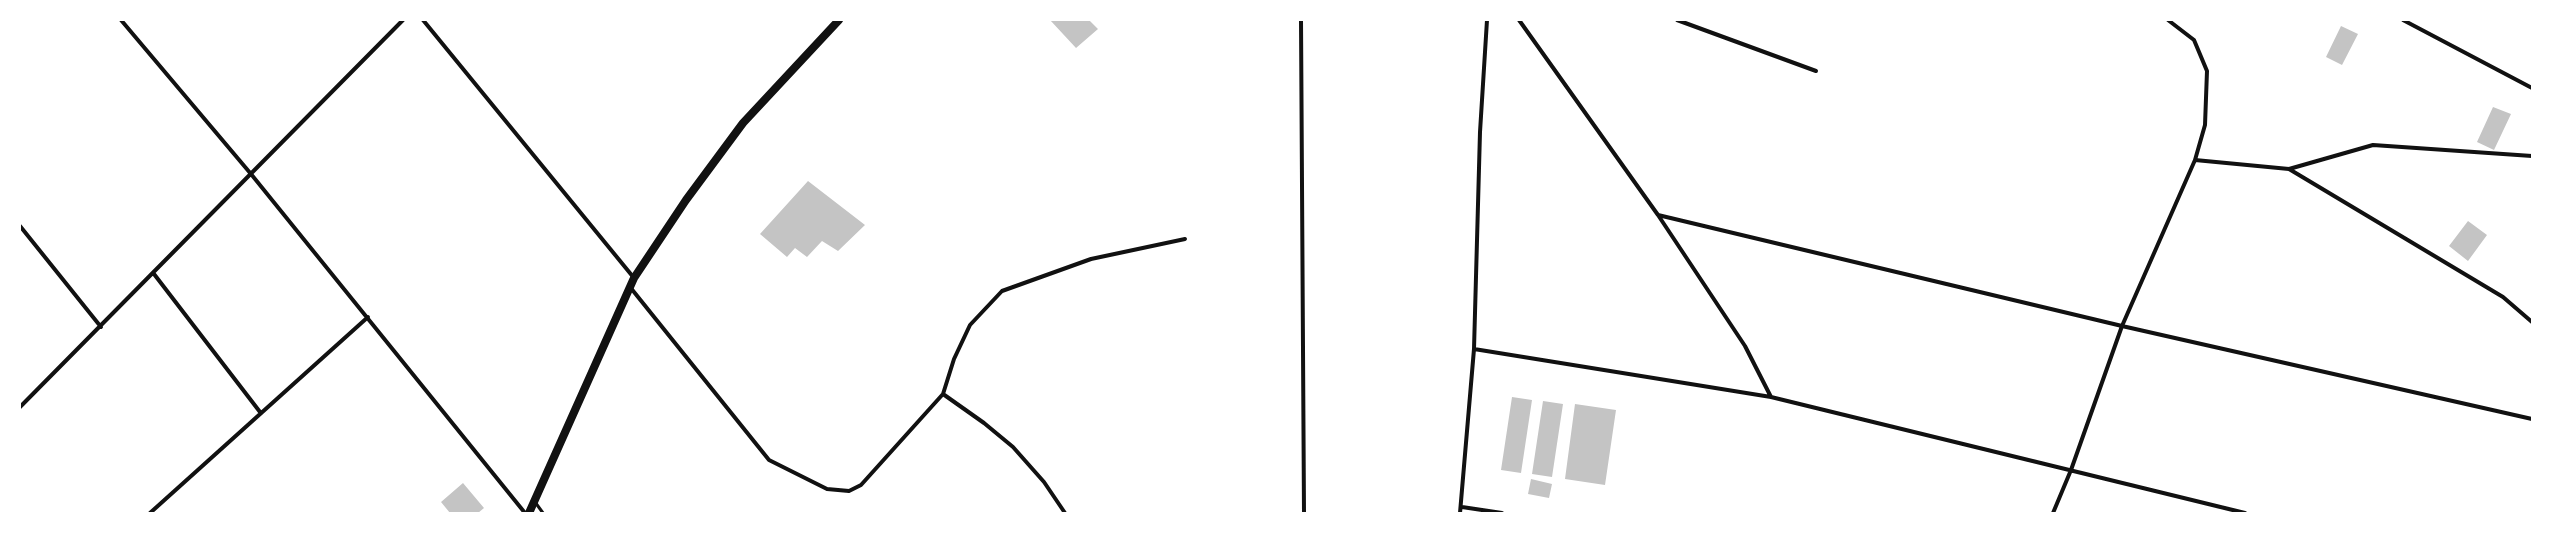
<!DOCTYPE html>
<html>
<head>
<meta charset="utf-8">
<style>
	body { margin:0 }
	#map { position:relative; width:2552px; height:533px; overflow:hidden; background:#fff; font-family:"Alegreya Sans",sans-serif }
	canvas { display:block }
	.frame { position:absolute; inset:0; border:21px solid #fff; pointer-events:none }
</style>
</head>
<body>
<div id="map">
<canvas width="2552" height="533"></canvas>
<div class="frame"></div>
</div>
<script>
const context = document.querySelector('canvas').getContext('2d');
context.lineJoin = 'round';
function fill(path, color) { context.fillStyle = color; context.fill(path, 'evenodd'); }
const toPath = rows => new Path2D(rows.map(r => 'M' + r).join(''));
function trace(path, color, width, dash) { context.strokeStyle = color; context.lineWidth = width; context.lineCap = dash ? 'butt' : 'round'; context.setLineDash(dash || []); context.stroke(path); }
fill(toPath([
	[1050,20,1089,20,1098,29,1076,48],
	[2341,26,2358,34,2342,65,2326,57],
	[2493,107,2511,114,2494,150,2477,142],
	[808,181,865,225,838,251,822,241,807,257,795,248,787,257,760,234],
	[2468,221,2487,235,2468,261,2449,246],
	[1512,397,1532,400,1521,473,1501,470],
	[1543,401,1563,404,1552,477,1532,474],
	[1575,404,1616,410,1605,485,1565,479],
	[1531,479,1552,484,1549,498,1528,494],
	[463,483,484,508,478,513,450,513,441,502]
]), '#c4c4c4');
trace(toPath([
	[535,502,543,513]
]), '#111', 3);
trace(toPath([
	[121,20,251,174,525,513],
	[423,20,634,278],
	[1301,20,1304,513],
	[1519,20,1658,215,1745,346,1771,397],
	[1677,20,1816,71],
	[2403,20,2532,88],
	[2195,160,2289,169,2373,145,2532,156],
	[2289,169,2503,297,2532,322],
	[1658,215,2122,326,2532,419],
	[20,226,101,327],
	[154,274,260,412],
	[630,287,769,460,827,489,849,491,861,485,943,394,954,359,970,325,1002,291,1091,259,1185,239],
	[1474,349,1771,397,2245,513],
	[943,394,984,423,1013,447,1044,482,1065,513],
	[20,407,403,20],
	[1462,507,1502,513],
	[150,513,368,317],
	[1460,513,1474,349,1480,132,1487,20],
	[2053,513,2071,470,2122,326,2195,160,2205,125,2207,71,2194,40,2168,20]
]), '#111', 4);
trace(toPath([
	[529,513,634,278,686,200,743,123,839,20]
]), '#111', 8);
</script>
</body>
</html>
